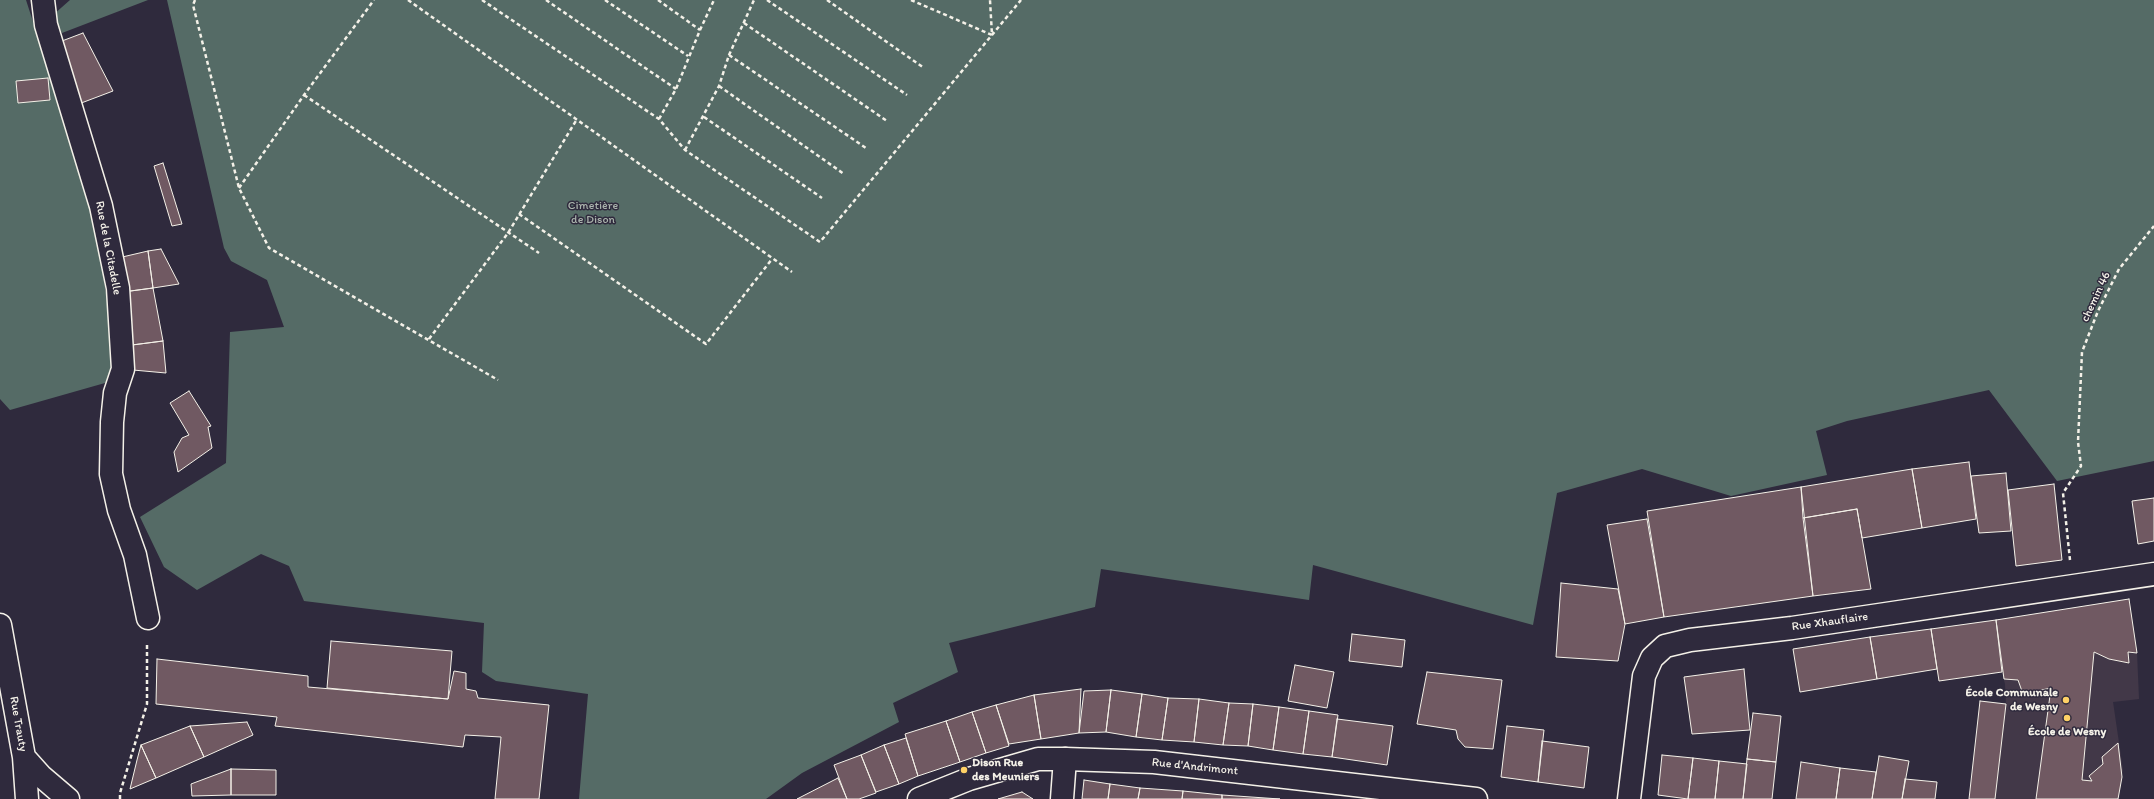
<!DOCTYPE html>
<html>
<head>
<meta charset="utf-8">
<style>
	body { margin:0 }
	canvas { display:block; background:#2f2a3d }
</style>
</head>
<body>
<canvas width="2154" height="799"></canvas>
<script>
const context = document.querySelector('canvas').getContext('2d');
context.lineJoin = 'round';
function fill(path, color) { context.fillStyle = color; context.fill(path, 'evenodd'); }
const toPath = rows => new Path2D(rows.map(r => 'M' + r).join(''));
function trace(path, color, width, dash) { context.strokeStyle = color; context.lineWidth = width; context.lineCap = dash ? 'butt' : 'round'; context.setLineDash(dash || []); context.stroke(path); }
function write(font, color, halo, rows, align = 'center') {
  context.font = font + ' Itim,sans-serif'; context.lineWidth = 3; context.setLineDash([]); context.textBaseline = 'middle'; context.strokeStyle = halo; context.fillStyle = color; for (const [text, x, y, turn = 0] of rows) {
    context.save(); context.translate(x, y); context.rotate((+turn || 0) * Math.PI / 180); context.textAlign = isNaN(turn) ? turn : align; if (halo) context.strokeText(text, 0, 0); context.fillText(text, 0, 0); context.restore();
  }
}
fill(toPath([
	[2129,599,2137,653,2139,699,2113,702,2123,770,2118,799,1995,799,2006,704,2005,684,2002,672,1996,620,2096,606]
]), '#423848');
fill(toPath([
	[0,0,26,0,93,207,119,379,10,410,0,399],
	[70,0,148,0,62,33,53,15],
	[167,0,2154,0,2154,461,2057,481,1989,390,1847,421,1816,431,1827,475,1731,496,1642,469,1557,493,1533,625,1313,565,1309,600,1101,569,1095,607,949,643,958,672,893,703,899,722,802,773,766,799,579,799,588,694,496,681,482,672,484,623,304,601,289,566,261,554,197,590,164,567,140,517,226,463,230,332,284,327,267,280,231,261,224,248]
]), '#556b66');
const building = toPath([
	[83,33,113,91,76,105,62,41,83,33],
	[48,78,50,100,18,103,16,81,48,78],
	[163,163,182,224,172,226,154,166,163,163],
	[161,249,179,284,153,288,148,251,161,249],
	[148,251,153,288,123,292,118,258,148,251],
	[153,288,163,341,132,345,123,292,153,288],
	[163,341,166,373,133,370,132,345,163,341],
	[189,391,211,426,208,427,212,448,178,472,174,452,182,438,189,435,170,403,189,391],
	[1969,462,1976,519,1922,528,1912,469,1969,462],
	[1912,469,1922,528,1862,538,1857,509,1803,518,1801,487,1912,469],
	[2006,473,2011,531,1979,533,1971,476,2006,473],
	[2054,484,2062,560,2016,566,2008,490,2054,484],
	[1801,487,1813,596,1664,617,1647,511,1801,487],
	[2154,498,2154,541,2138,544,2132,501,2154,498],
	[1857,509,1871,589,1813,596,1803,518,1857,509],
	[1647,519,1664,617,1625,624,1607,525,1647,519],
	[1561,583,1618,589,1625,624,1618,661,1556,657,1561,583],
	[2129,599,2137,653,2128,652,2129,663,2109,659,2094,652,2082,780,2092,781,2089,776,2103,764,2102,757,2118,743,2122,777,2118,799,2036,799,2051,688,2023,694,2018,680,2004,679,1996,620,2129,599],
	[1996,620,2002,672,1939,681,1931,629,1996,620],
	[1931,629,1937,669,1877,679,1870,637,1931,629],
	[1352,634,1405,640,1402,667,1349,661,1352,634],
	[1870,637,1877,679,1800,692,1793,649,1870,637],
	[331,641,452,651,448,699,327,688,331,641],
	[157,659,308,676,308,687,448,699,454,671,466,673,466,689,476,691,478,698,549,705,539,799,495,799,501,737,465,735,463,747,275,726,277,717,156,704,157,659],
	[1295,665,1334,672,1327,708,1288,701,1295,665],
	[1744,669,1750,730,1692,734,1684,677,1744,669],
	[1427,672,1502,680,1493,749,1465,747,1458,739,1456,730,1417,724,1427,672],
	[1081,689,1079,733,1041,739,1034,695,1081,689],
	[1111,690,1142,694,1136,737,1106,732,1111,690],
	[1111,690,1106,732,1079,733,1084,691,1111,690],
	[1142,694,1168,698,1162,740,1136,737,1142,694],
	[1034,695,1041,739,1009,744,996,705,1034,695],
	[1168,698,1199,699,1194,742,1162,740,1168,698],
	[1199,699,1229,703,1223,745,1194,742,1199,699],
	[1980,701,2006,704,1995,799,1969,799,1980,701],
	[1229,703,1253,704,1248,746,1223,745,1229,703],
	[1253,704,1279,707,1273,750,1248,746,1253,704],
	[996,705,1009,746,986,753,972,712,996,705],
	[1279,707,1309,711,1303,754,1273,750,1279,707],
	[1309,711,1338,715,1332,757,1303,754,1309,711],
	[972,712,986,753,960,762,946,721,972,712],
	[1753,713,1781,716,1776,762,1747,759,1753,713],
	[1337,719,1393,726,1387,765,1332,757,1337,719],
	[946,721,960,762,918,776,905,734,946,721],
	[247,722,253,735,204,757,190,726,247,722],
	[190,726,204,757,156,778,141,745,190,726],
	[1507,726,1544,730,1538,782,1501,777,1507,726],
	[906,738,918,776,899,784,884,745,906,738],
	[1542,741,1589,747,1584,788,1538,782,1542,741],
	[141,745,156,778,130,789,137,760,141,745],
	[884,745,899,784,876,792,861,755,884,745],
	[861,755,876,793,859,799,847,799,834,765,861,755],
	[1662,755,1693,758,1688,799,1658,795,1662,755],
	[1879,756,1909,761,1902,799,1872,799,1879,756],
	[1693,758,1719,761,1715,799,1688,799,1693,758],
	[1747,759,1776,762,1772,799,1743,799,1747,759],
	[1719,761,1747,764,1743,799,1715,799,1719,761],
	[1801,762,1840,768,1836,799,1796,799,1801,762],
	[1840,768,1876,772,1872,799,1836,799,1840,768],
	[231,769,231,795,192,796,191,784,231,769],
	[231,769,276,770,276,795,231,795,231,769],
	[838,778,847,799,797,799,838,778],
	[1905,779,1937,782,1935,799,1902,799,1905,779],
	[1084,780,1110,784,1108,799,1082,799,1084,780],
	[1110,784,1140,788,1138,799,1108,799,1110,784],
	[1140,788,1183,791,1182,799,1138,799,1140,788],
	[1183,791,1222,795,1222,799,1182,799,1183,791],
	[1022,792,1033,799,998,799,1022,792],
	[1222,795,1280,799,1222,799,1222,795]
]);
fill(building, '#705962');
trace(building, '#f4f1e8', 1);
const street = toPath([
	[43,0,46,25,101,206,118,288,123,369,115,393,112,422,111,474,119,510,135,555,148,618],
	[1062,799,1065,759],
	[1629,799,1644,676,1652,658,1665,646,1690,640,1792,628,2154,574]
]);
const secondary = toPath([
	[0,625,24,757,27,799],
	[24,757,41,776,68,799],
	[919,799,969,779,1038,759,1065,759,1154,762,1476,799]
]);
trace(street, '#f4f1e8', 25);
trace(secondary, '#f4f1e8', 25);
trace(toPath([
	[195,0,193,5,239,188,269,248,498,380],
	[408,0,792,272],
	[482,0,659,119,685,150,820,242,1021,0],
	[546,0,676,89],
	[605,0,688,56],
	[658,0,700,30],
	[767,0,907,95],
	[827,0,924,68],
	[911,0,992,35,990,0],
	[744,23,887,121],
	[729,55,866,148],
	[719,86,844,174],
	[304,95,539,253],
	[704,117,822,198],
	[659,119,676,89,700,30,714,0],
	[685,150,719,86,729,55,754,0],
	[239,188,304,95,374,0],
	[519,214,706,344,772,259],
	[429,339,508,233,577,119],
	[2070,560,2063,493,2081,466,2078,442,2082,352,2098,311,2119,269,2154,226],
	[120,799,120,793,147,704,147,644]
]), '#f4f1e8', 2.5, [4, 3]);
trace(street, '#2f2a3d', 22);
trace(secondary, '#2f2a3d', 22);
for (const [x, y, r, color] of [
	[2066,700,4,"#ffd166"],
	[2067,718,4,"#ffd166"],
	[964,770,4,"#ffd166"]
]) { const dot = new Path2D(); dot.arc(x, y, r, 0, 2 * Math.PI); context.fillStyle = color; context.fill(dot); trace(dot, '#2f2a3d', 1.5); }
write('12px', '#acb5ae', '#2f2a3d', [
	["Cimetière",593,206],
	["de Dison",593,220]
]);
write('12px', '#f4f1e8', '#2f2a3d', [
	["Rue de la Citadelle",108,248,79],
	["chemin 46",2096,297,-65],
	["Rue Xhauflaire",1830,622,-8],
	["Rue Trauty",18,724,80],
	["Rue d'Andrimont",1195,767,6]
]);
write('bold 12px', '#f4f1e8', '#2f2a3d', [
	["École Communale",2058,693],
	["de Wesny",2058,707],
	["École de Wesny",2067,732,"center"],
	["Dison Rue",972,763,"left"],
	["des Meuniers",972,777,"left"]
], 'right');
</script>
</body>
</html>
